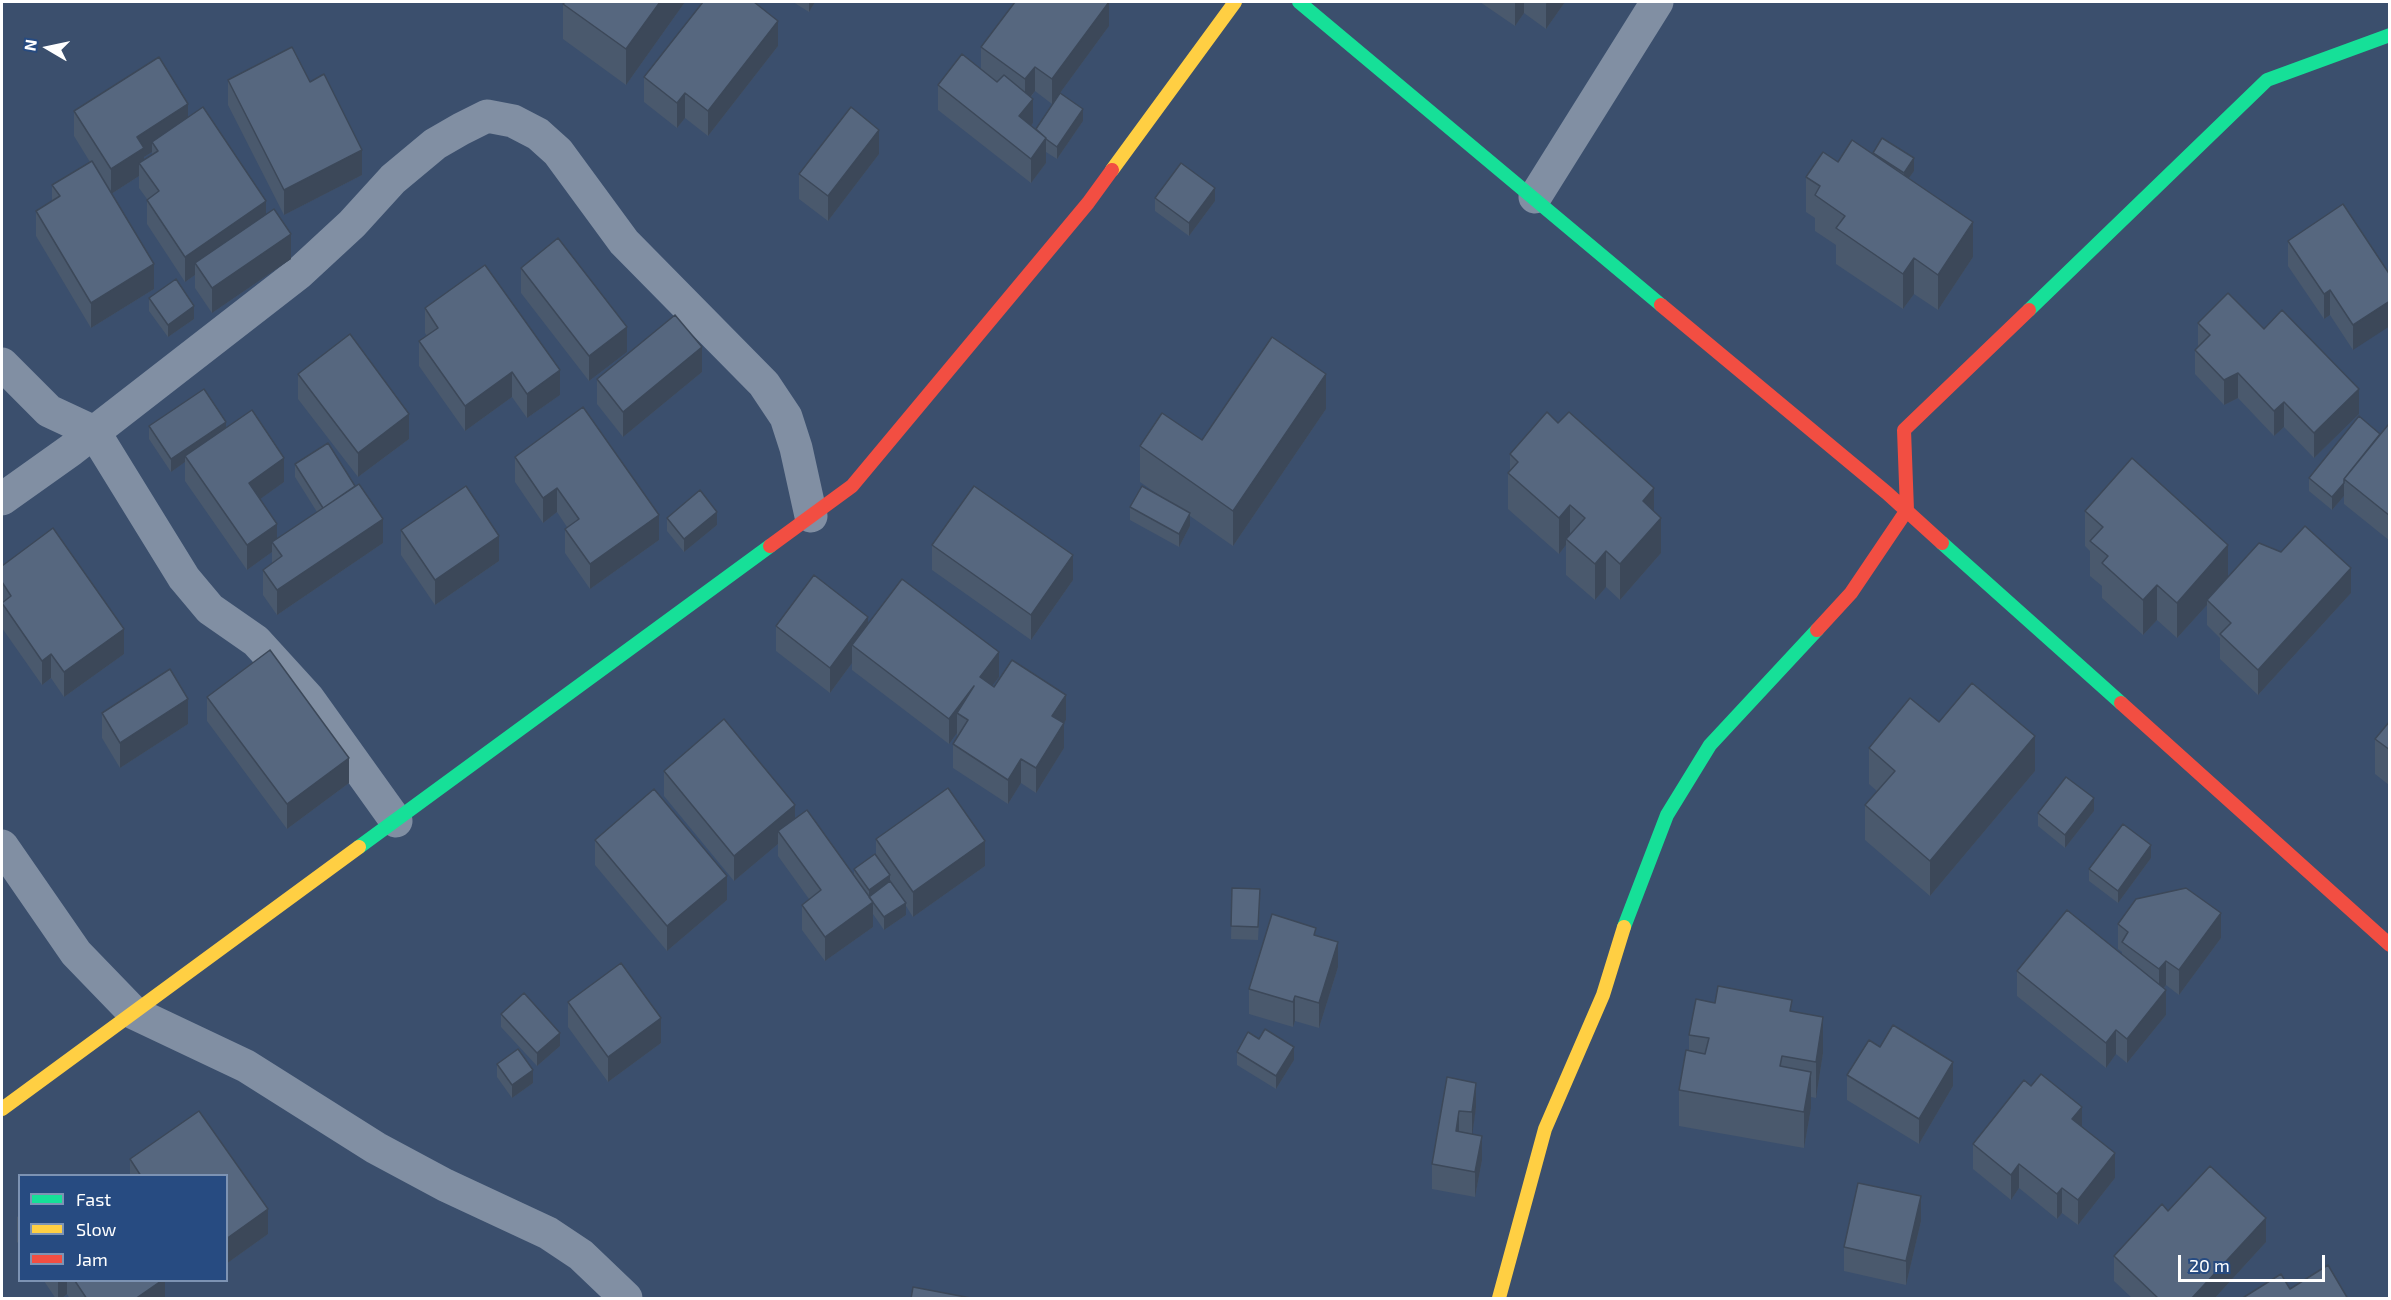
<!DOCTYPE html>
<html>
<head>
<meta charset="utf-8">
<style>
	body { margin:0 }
	#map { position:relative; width:2391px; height:1300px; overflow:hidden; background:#3b4f6d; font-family:"Exo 2",sans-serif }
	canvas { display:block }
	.frame { position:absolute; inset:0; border:3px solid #fff; pointer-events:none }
	.legend { position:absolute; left:18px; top:1174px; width:210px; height:108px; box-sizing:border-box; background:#274b81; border:2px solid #7d93b3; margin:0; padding:8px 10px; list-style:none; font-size:18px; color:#fff }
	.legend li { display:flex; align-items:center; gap:12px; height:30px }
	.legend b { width:30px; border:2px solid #7d93b3 }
	.north { position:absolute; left:18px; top:18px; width:60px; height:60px; -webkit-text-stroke:4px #274b81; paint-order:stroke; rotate:279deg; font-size:16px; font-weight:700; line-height:24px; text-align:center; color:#fff }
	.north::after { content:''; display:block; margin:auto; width:21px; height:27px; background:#fff; clip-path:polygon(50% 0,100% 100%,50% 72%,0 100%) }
	.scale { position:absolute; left:2178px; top:1255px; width:147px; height:27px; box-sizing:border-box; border:3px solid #fff; border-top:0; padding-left:8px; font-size:18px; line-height:21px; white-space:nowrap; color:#fff; -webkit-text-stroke:4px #274b81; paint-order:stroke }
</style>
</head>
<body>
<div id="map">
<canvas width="2391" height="1300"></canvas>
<div class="frame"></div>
<ul class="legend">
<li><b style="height:8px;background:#16e098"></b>Fast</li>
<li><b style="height:8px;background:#ffcf43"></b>Slow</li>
<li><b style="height:8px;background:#f24e42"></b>Jam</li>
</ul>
<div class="north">N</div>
<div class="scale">20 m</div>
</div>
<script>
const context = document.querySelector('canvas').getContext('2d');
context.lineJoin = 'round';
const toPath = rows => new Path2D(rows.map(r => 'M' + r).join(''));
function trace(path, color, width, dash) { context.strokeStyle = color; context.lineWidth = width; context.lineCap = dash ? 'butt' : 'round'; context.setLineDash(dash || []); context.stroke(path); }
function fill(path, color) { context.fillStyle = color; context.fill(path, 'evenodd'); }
trace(toPath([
	[1535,197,1657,2],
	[2,364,49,411,94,432,184,578,210,609,256,641,308,698,396,821],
	[2,499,71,450,299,273,352,224,393,179,435,144,461,129,487,116,513,121,538,134,558,152,624,242,764,384,786,417,796,448,811,516],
	[2,846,76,953,134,1013,246,1066,376,1148,445,1185,548,1233,581,1255,626,1298]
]), '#818fa3', 33);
trace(toPath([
	[1299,2,1661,305],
	[2029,310,2267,80,2390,35],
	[1942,543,2121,703],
	[359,847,770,546],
	[1624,927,1667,815,1710,745,1817,630]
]), '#16e098', 14);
trace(toPath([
	[1112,170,1235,2],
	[2,1109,359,847],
	[1499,1298,1545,1129,1603,995,1624,927]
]), '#ffcf43', 14);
trace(toPath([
	[1661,305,1887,493,1942,543],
	[770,546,852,486,1088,203,1112,170],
	[1817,630,1851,593,1907,510,1904,430,2029,310],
	[2121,703,2390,945]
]), '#f24e42', 14);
fill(toPath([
	[565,2,685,2,626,85,563,39,563,4],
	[793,2,815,2,809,12],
	[1480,2,1565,2,1546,29,1524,13,1515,26],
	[1109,26,1052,104,1035,91,1031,97,1033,123,1031,126,1036,129,1083,121,1057,159,1046,152,1046,163,1031,183,938,110,938,85,981,70,981,47],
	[778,46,708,136,685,118,677,128,644,102,644,77],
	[228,80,362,175,284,215,228,105],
	[74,111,188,117,266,214,291,259,212,313,195,288,195,275,185,282,147,224,147,199,139,188,139,176,111,194,154,289,91,328,36,236,36,211,52,201,52,185,90,162,74,136],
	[152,152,152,155,144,160,144,157],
	[1873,153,1914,171,1909,178,1973,257,1938,310,1914,294,1903,309,1836,264,1836,245,1815,231,1815,218,1806,212,1806,177,1873,154],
	[879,154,828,221,799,199,799,174],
	[1155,198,1215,201,1189,236,1155,211],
	[2288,241,2390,275,2353,350,2330,315,2324,319,2288,266],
	[521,268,627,352,589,381,521,293],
	[149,298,194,319,168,337,149,311],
	[425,308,560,395,527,418,512,397,465,431,419,366,419,341,427,336,425,333],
	[2198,323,2264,329,2359,414,2314,458,2284,427,2274,436,2238,398,2224,405,2195,374,2195,350,2198,347],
	[702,372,623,437,597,404,597,379],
	[298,374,409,439,358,477,298,399],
	[2390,406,2390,541,2344,504,2344,496,2332,510,2309,491,2309,478,2380,434,2388,425,2388,408],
	[1326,409,1233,546,1190,516,1190,526,1179,547,1130,520,1130,507,1163,498,1140,482,1140,446,1202,440],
	[1558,423,1654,511,1661,553,1620,600,1606,587,1595,600,1566,575,1566,545,1559,554,1508,509,1508,473,1510,471,1510,454],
	[149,426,226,428,284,482,260,499,277,539,317,512,295,477,295,464,383,543,277,615,263,595,263,570,272,563,272,552,247,570,185,481,185,462,171,472,149,439],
	[515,457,659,540,590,589,565,553,565,529,567,527,557,512,543,523,515,482],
	[2085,511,2228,576,2351,593,2258,695,2220,659,2220,638,2207,625,2207,605,2177,638,2157,620,2143,635,2102,598,2102,586,2090,576,2090,551,2085,546],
	[667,518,717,525,684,552,667,531],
	[401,530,499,561,435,605,401,555],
	[932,545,1073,580,1031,640,932,570],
	[2,566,124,654,64,697,51,678,42,685,2,628],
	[868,624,999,677,992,686,1066,720,1064,723,1064,748,1036,793,1021,783,1008,804,953,768,953,744,957,737,957,733,949,744,852,670,852,663,830,693,776,651,776,626],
	[207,697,349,783,287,829,207,721],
	[102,713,188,724,120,768,102,738],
	[2390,721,2390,801,2389,800,2389,785,2375,774,2375,739],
	[1939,722,2035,771,1930,896,1865,840,1865,805,1877,791,1869,784,1869,748],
	[664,771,795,818,854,876,854,869,876,855,876,839,985,866,913,917,906,906,906,915,884,930,873,914,873,927,825,961,802,930,802,905,809,899,778,856,778,844,734,881,664,796],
	[2094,811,2065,848,2038,826,2038,813],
	[595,840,727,900,667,951,595,865],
	[2151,858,2118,903,2089,881,2089,869],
	[1232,888,1260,902,1258,940,1231,939],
	[2118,924,2221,938,2179,995,2166,985,2164,988,2166,1015,2127,1063,2116,1054,2106,1068,2017,996,2017,971,2122,955,2122,952,2118,949],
	[1316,935,1338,967,1319,1028,1295,1021,1293,1027,1249,1014,1249,989],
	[568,1002,661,1043,608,1082,568,1027],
	[1715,1003,1792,1011,1823,1053,1816,1098,1811,1097,1811,1108,1804,1148,1679,1126,1679,1090,1689,1051,1689,1035],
	[501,1014,560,1046,537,1066,501,1027],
	[1880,1047,1953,1086,1919,1144,1847,1100,1847,1075],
	[1237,1052,1294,1060,1276,1089,1237,1065],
	[497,1064,533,1083,512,1098,497,1077],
	[1447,1077,1476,1107,1472,1134,1482,1160,1475,1197,1432,1189,1432,1164],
	[199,1111,268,1209,268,1234,226,1264,226,1176,130,1176,130,1159],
	[2082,1127,2115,1178,2078,1225,2062,1213,2057,1219,2019,1188,2011,1200,1973,1169,1973,1144],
	[2168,1211,2266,1242,2214,1299,2133,1299,2114,1281,2114,1256],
	[20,1215,20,1245,17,1242,17,1217],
	[1921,1221,1906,1285,1844,1271,1844,1247],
	[44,1281,165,1281,165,1299,70,1299,67,1294,61,1299,56,1299]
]), '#4a596d');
fill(toPath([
	[660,2,685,2,626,85,626,49],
	[809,2,815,2,809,12],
	[1109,2,1109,26,1052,104,1052,79],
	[1515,2,1524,2,1524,13,1515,26],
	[1547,2,1565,2,1546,29,1546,4],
	[778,21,778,46,708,136,708,111],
	[1035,67,1035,91,1025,104,1025,79],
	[685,93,685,118,677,128,677,103],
	[1033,99,1033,123,1019,141,1019,116],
	[188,104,188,128,152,142,152,152,144,157,144,170,139,163,139,176,111,194,111,169,137,137],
	[1083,109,1083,121,1057,159,1057,147],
	[879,130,879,154,828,221,828,196],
	[1046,138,1046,163,1031,183,1031,159],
	[362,150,362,175,284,215,284,190],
	[1914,158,1914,171,1904,185,1904,173],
	[1215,188,1215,201,1189,236,1189,223],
	[266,201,266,226,195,263,195,275,185,282,185,257],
	[1973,222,1973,257,1938,310,1938,275],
	[291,234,291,259,212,313,212,288],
	[1914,258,1914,294,1903,309,1903,274],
	[154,264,154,289,91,328,91,303],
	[2330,290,2330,315,2324,319,2324,294],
	[2390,301,2390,326,2353,350,2353,325],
	[194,306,194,319,168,337,168,325],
	[627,327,627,352,589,381,589,356],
	[702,347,702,372,623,437,623,412],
	[560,370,560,395,527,418,527,394],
	[512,372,512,397,465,431,465,406],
	[2238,373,2238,398,2224,405,2224,380],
	[1326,374,1326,409,1233,546,1233,511],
	[2359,389,2359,414,2314,458,2314,433],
	[2284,402,2284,427,2274,436,2274,411],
	[409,414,409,439,358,477,358,453],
	[226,422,226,435,185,456,185,462,171,472,171,459],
	[284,458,284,482,249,507,249,483],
	[2344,483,2344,496,2332,510,2332,497],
	[557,488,557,512,543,523,543,498],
	[1654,488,1654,523,1643,501],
	[1570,505,1570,541,1566,539,1566,545,1559,554,1559,518],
	[717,512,717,525,684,552,684,539],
	[1190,513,1190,526,1179,547,1179,534],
	[659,515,659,540,590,589,590,564],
	[1661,518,1661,553,1620,600,1620,564],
	[383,519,383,543,277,615,277,590],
	[277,524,277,548,272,542,272,552,247,570,247,545],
	[499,536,499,561,435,605,435,580],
	[2228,545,2228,580,2207,600,2207,605,2177,638,2177,603],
	[1606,551,1606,587,1595,600,1595,564],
	[1073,555,1073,580,1031,640,1031,615],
	[2351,568,2351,593,2258,695,2258,670],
	[2157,585,2157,620,2143,635,2143,600],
	[868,617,868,642,852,645,852,663,830,693,830,668],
	[124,629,124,654,64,697,64,672],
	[999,652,999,677,980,702,980,677],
	[51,654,51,678,42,685,42,661],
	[974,686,957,713,957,733,949,744,949,719],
	[1066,695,1066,720,1052,740,1052,716],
	[188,699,188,724,120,768,120,743],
	[1064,723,1064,748,1036,793,1036,768],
	[2035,736,2035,771,1930,896,1930,861],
	[349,758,349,783,287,829,287,804],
	[1021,759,1021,783,1008,804,1008,780],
	[2094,798,2094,811,2065,848,2065,835],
	[795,805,795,829,778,831,778,844,734,881,734,856],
	[985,841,985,866,913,917,913,892],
	[2151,845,2151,858,2118,903,2118,891],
	[890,875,890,887,869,903,869,890],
	[727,876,727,900,667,951,667,926],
	[873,902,873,927,825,961,825,937],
	[906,903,906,915,884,930,884,917],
	[2221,913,2221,938,2179,995,2179,970],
	[1338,942,1338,967,1319,1028,1319,1003],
	[2166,961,2166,985,2159,994,2159,969],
	[2166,990,2166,1015,2127,1063,2127,1039],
	[1295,996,1295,1021,1293,1027,1293,1002],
	[1823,1017,1823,1053,1816,1098,1816,1062],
	[661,1018,661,1043,608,1082,608,1057],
	[2116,1030,2116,1054,2106,1068,2106,1043],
	[560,1033,560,1046,537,1066,537,1053],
	[1294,1047,1294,1060,1276,1089,1276,1076],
	[1953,1062,1953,1086,1919,1144,1919,1119],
	[533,1070,533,1083,512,1098,512,1085],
	[1811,1072,1811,1108,1804,1148,1804,1112],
	[1476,1083,1476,1107,1472,1137,1472,1112],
	[2082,1107,2082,1132,2072,1119],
	[1459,1111,1459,1135,1456,1131],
	[1482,1136,1482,1160,1475,1197,1475,1172],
	[2115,1153,2115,1178,2078,1225,2078,1200],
	[2019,1164,2019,1188,2011,1200,2011,1175],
	[2062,1188,2062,1213,2057,1219,2057,1194],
	[1921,1196,1921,1221,1906,1285,1906,1261],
	[268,1209,268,1234,226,1264,226,1239],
	[2266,1218,2266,1242,2214,1299,2191,1299],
	[58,1281,67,1281,67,1294,61,1299,58,1299],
	[161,1281,165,1281,165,1299,135,1299]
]), '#3c4859');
const building = toPath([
	[565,2,660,2,626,49,563,4,565,2],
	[703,2,754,2,778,21,708,111,685,93,677,103,644,77,703,2],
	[1015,2,1109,2,1052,79,1035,67,1025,79,981,47,1015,2],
	[292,47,310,82,324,74,362,150,284,190,228,80,292,47],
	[962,54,997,82,1004,75,1033,99,1019,116,1046,138,1031,159,938,85,962,54],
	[159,57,188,104,137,137,144,148,111,169,74,111,159,57],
	[1060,93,1083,109,1057,147,1046,139,1046,138,1036,129,1060,93],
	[203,107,266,201,185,257,147,200,159,191,139,163,158,151,152,142,203,107],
	[851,107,879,130,828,196,799,174,851,107],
	[1882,138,1914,158,1904,173,1873,153,1882,138],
	[1852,140,1973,222,1938,275,1914,258,1903,274,1836,228,1845,216,1815,195,1820,186,1806,177,1823,152,1838,162,1852,140],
	[92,161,154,264,91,303,36,211,60,196,52,185,92,161],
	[1181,163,1215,188,1189,223,1155,198,1181,163],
	[2343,204,2390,275,2390,301,2353,325,2330,290,2324,294,2288,241,2343,204],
	[274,209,291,234,212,288,195,263,274,209],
	[558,238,627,327,589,356,521,268,558,238],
	[485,265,560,370,527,394,512,372,465,406,419,341,438,328,425,308,485,265],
	[176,279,194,306,168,325,149,298,176,279],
	[2228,293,2264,329,2282,310,2359,389,2314,433,2284,402,2274,411,2238,373,2224,380,2195,350,2210,335,2198,323,2228,293],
	[675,315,702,347,623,412,597,379,675,315],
	[350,334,409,414,358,453,298,374,350,334],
	[1272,337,1326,374,1233,511,1140,446,1162,413,1202,440,1272,337],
	[204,389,226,422,171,459,149,426,204,389],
	[583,407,659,515,590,564,565,529,579,519,557,488,543,498,515,457,583,407],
	[252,410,284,458,249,483,277,524,247,545,185,456,252,410],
	[1547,412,1558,423,1569,412,1654,488,1643,501,1661,518,1620,564,1606,551,1595,564,1566,539,1585,518,1570,505,1559,518,1508,473,1518,462,1510,454,1547,412],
	[2359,416,2380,434,2344,479,2344,483,2332,497,2309,478,2359,416],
	[2388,425,2390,426,2390,516,2344,479,2388,425],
	[328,443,355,486,323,508,295,464,328,443],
	[2132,458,2228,545,2177,603,2157,585,2143,600,2102,563,2108,556,2090,541,2103,527,2085,511,2132,458],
	[359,484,383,519,277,590,263,570,282,556,272,542,359,484],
	[466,486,499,536,435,580,401,530,466,486],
	[974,486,1073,555,1031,615,932,545,974,486],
	[1142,486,1190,513,1179,534,1130,507,1142,486],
	[700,490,717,512,684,539,667,518,700,490],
	[2305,526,2351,568,2258,670,2220,634,2231,623,2207,600,2259,543,2281,552,2305,526],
	[53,528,124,629,64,672,51,654,42,661,2,603,11,596,2,582,2,566,53,528],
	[814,575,868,617,830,668,776,626,814,575],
	[902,579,999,652,980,677,994,687,1012,660,1066,695,1052,716,1064,723,1036,768,1021,759,1008,780,953,744,968,720,957,713,974,686,949,719,852,645,902,579],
	[270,650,349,758,287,804,207,697,270,650],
	[170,669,188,699,120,743,102,713,170,669],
	[1972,683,2035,736,1930,861,1865,805,1895,771,1869,748,1910,698,1939,722,1972,683],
	[724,719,795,805,734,856,664,771,724,719],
	[2390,721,2390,750,2375,739,2390,721],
	[2066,777,2094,798,2065,835,2038,813,2066,777],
	[948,788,985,841,913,892,876,839,948,788],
	[654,789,727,876,667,926,595,840,654,789],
	[807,810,873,902,825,937,802,905,821,890,778,831,807,810],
	[2123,824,2151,845,2118,891,2089,869,2123,824],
	[875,854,890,875,869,890,854,869,875,854],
	[890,881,906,903,884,917,869,897,890,881],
	[1232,888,1260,889,1258,927,1231,926,1232,888],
	[2186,888,2221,913,2179,970,2166,961,2159,969,2122,942,2128,932,2118,924,2136,899,2186,888],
	[2067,910,2166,990,2127,1039,2116,1030,2106,1043,2017,971,2067,910],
	[1272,914,1316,928,1314,935,1338,942,1319,1003,1295,996,1293,1002,1249,989,1272,914],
	[621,963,661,1018,608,1057,568,1002,621,963],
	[1718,986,1792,1000,1790,1011,1823,1017,1816,1062,1782,1056,1780,1066,1811,1072,1804,1112,1679,1090,1686,1050,1705,1054,1709,1038,1689,1035,1696,999,1715,1003,1718,986],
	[524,993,560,1033,537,1053,501,1014,524,993],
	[1893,1025,1953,1062,1919,1119,1847,1075,1869,1040,1880,1047,1893,1025],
	[1265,1029,1294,1047,1276,1076,1237,1052,1248,1032,1259,1039,1265,1029],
	[518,1049,533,1070,512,1085,497,1064,518,1049],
	[2041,1074,2082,1107,2072,1119,2115,1153,2078,1200,2062,1188,2057,1194,2019,1164,2011,1175,1973,1144,2024,1080,2031,1086,2041,1074],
	[1447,1077,1476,1083,1472,1112,1459,1111,1456,1131,1482,1136,1475,1172,1432,1164,1447,1077],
	[199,1111,268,1209,226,1239,226,1176,141,1176,130,1159,199,1111],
	[2210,1166,2266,1218,2191,1299,2159,1299,2114,1256,2162,1204,2168,1211,2210,1166],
	[1858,1183,1921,1196,1906,1261,1844,1247,1858,1183],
	[2328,1265,2348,1299,2241,1299,2281,1274,2290,1289,2328,1265],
	[75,1281,161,1281,135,1299,87,1299,75,1281],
	[913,1287,976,1299,911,1299,913,1287]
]);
fill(building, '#56677f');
trace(building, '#3c4859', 1.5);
</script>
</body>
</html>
